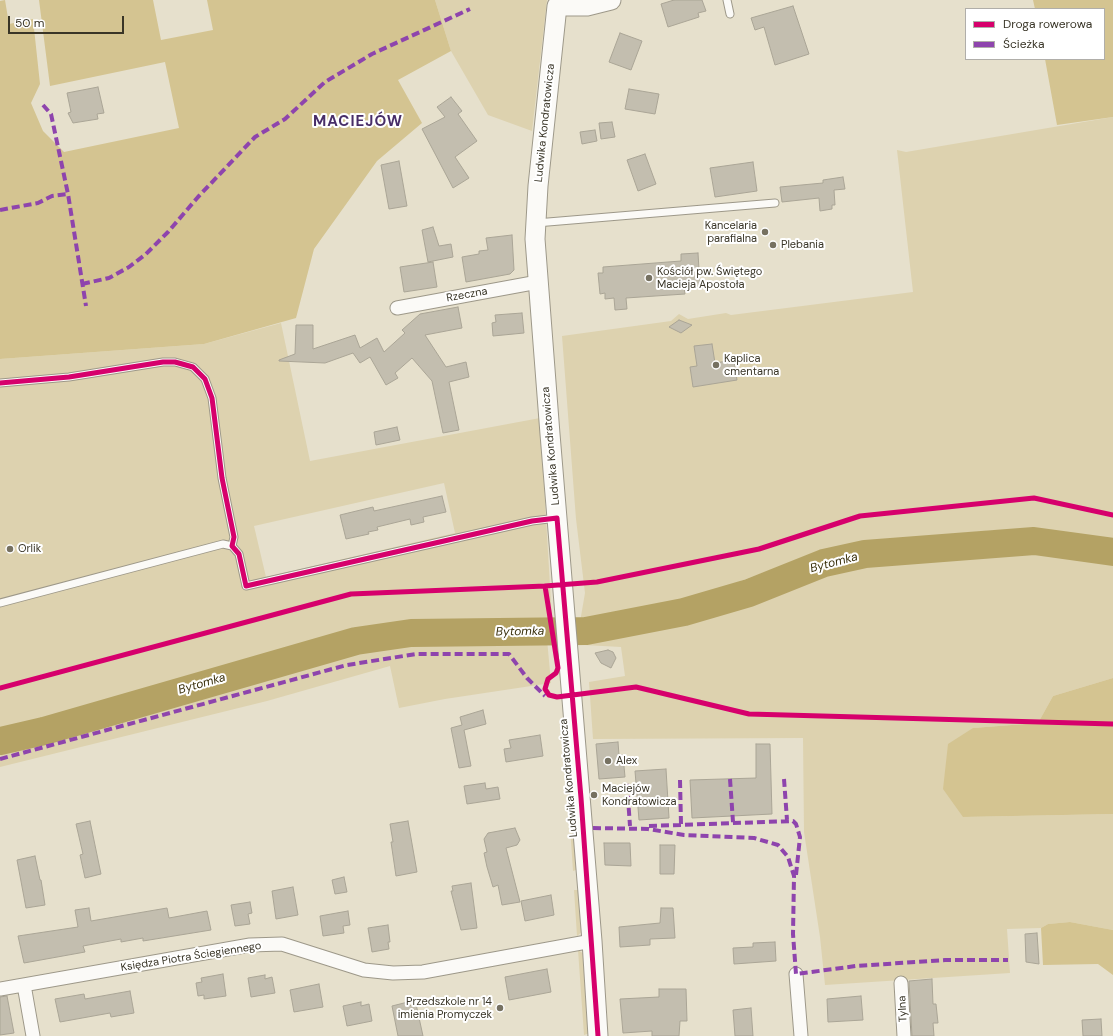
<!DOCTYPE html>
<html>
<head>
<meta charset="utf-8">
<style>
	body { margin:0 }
	#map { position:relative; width:1113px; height:1036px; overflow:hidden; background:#e6e0cc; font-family:"DM Sans",sans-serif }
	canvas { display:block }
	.legend { position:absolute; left:965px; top:8px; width:140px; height:52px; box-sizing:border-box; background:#fff; border:1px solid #b0aea9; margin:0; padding:5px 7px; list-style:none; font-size:12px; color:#393527 }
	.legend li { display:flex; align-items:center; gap:8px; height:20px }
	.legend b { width:20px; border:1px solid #b0aea9 }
	.scale { position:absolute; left:8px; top:16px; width:116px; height:18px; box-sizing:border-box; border:2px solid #393527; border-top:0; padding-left:5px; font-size:12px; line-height:14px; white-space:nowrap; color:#393527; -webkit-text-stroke:3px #fff; paint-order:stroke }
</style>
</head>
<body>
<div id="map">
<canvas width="1113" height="1036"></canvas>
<ul class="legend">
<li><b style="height:5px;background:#d6006c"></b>Droga rowerowa</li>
<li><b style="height:5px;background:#8e44ad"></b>Ścieżka</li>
</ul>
<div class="scale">50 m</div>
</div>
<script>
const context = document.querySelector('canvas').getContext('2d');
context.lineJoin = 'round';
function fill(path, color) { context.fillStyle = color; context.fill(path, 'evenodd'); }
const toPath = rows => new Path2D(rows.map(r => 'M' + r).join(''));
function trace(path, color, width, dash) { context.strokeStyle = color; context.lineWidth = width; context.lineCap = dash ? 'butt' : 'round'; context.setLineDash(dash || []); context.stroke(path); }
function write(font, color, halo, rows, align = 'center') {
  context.font = font + ' "DM Sans",sans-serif'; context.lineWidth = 4; context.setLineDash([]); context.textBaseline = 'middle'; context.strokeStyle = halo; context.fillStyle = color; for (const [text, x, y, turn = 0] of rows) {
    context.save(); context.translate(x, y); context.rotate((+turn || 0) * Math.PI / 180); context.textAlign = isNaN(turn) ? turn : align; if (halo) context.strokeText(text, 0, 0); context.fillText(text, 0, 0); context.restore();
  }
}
fill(toPath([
	[435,0,547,0,532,131,488,115,451,51],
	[1113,117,1113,541,1083,536,997,530,853,543,808,556,719,589,647,612,580,622,585,593,576,519,562,336,671,321,679,314,688,319,726,313,731,315,913,292,897,150,906,152],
	[281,323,310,461,540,418,552,619,401,624,371,629,102,706,0,732,0,359,204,344],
	[444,483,455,533,266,577,254,526],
	[1003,553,1060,554,1113,559,1113,678,1053,696,1038,723,973,728,963,817,1113,814,1113,930,1070,922,1048,924,1041,928,1007,929,1010,973,825,985,820,937,804,832,803,738,593,739,589,682,625,676,621,647,584,645,583,639,632,632,690,619,740,604,823,573,878,563],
	[547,639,551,683,445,699,399,708,390,666,267,701,0,767,0,749,106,722,248,683,344,653,417,641],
	[567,742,572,798,570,799,568,799,564,745],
	[570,810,572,810,579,869,573,871,569,812],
	[574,890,579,890,583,931,577,936],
	[578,950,584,954,590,1033,584,1035]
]), '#ddd2af');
fill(toPath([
	[5,0,9,24,33,19,40,84,31,103,43,131,64,152,179,128,165,62,50,86,39,0,153,0,161,40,213,30,207,0,435,0,451,51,398,80,422,123,377,161,314,249,296,318,204,344,0,359,0,1],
	[1033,0,1113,0,1113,117,1057,125,1045,59,1104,59,1104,9,1035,9],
	[1113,678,1113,814,963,817,943,789,948,744,973,728,1038,723,1053,696],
	[1070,922,1113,930,1113,975,1098,964,1043,965,1041,928,1048,924]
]), '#d4c491');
trace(toPath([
	[0,741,44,731,356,641,411,633,586,631,684,612,749,593,824,563,865,554,1034,541,1113,552]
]), '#b4a264', 28);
const building = toPath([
	[674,0,702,0,706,11,698,13,699,17,668,27,661,4,674,0],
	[793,6,809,54,775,65,764,27,755,30,751,18,793,6],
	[620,33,642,41,631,70,609,62,620,33],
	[98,87,104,113,97,114,98,119,73,123,68,113,71,112,67,93,98,87],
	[629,89,659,94,655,114,625,109,629,89],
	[451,97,462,111,458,114,477,141,455,157,469,178,453,188,422,129,445,117,437,107,451,97],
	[612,122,615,137,601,139,599,123,612,122],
	[595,130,597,141,582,144,580,132,595,130],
	[645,154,656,184,638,191,627,160,645,154],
	[399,161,407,206,389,209,381,165,399,161],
	[753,162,757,191,715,197,710,168,753,162],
	[843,177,845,189,834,190,835,205,832,205,832,209,820,211,819,198,782,202,780,187,823,183,823,180,843,177],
	[433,227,439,246,451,244,453,257,428,262,422,230,433,227],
	[512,235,514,270,510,274,466,282,462,257,479,254,479,251,488,250,486,238,512,235],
	[698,253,700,286,684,287,685,294,626,298,627,309,615,310,614,298,605,299,605,293,600,294,598,273,603,273,603,267,681,261,681,254,698,253],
	[433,262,437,287,404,292,400,267,433,262],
	[458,307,462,328,425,335,446,367,466,362,469,377,449,382,459,430,443,433,432,381,412,358,395,373,398,378,386,385,370,357,360,363,353,353,325,363,279,361,279,360,295,354,296,325,313,325,313,349,355,335,360,348,377,338,384,352,405,333,402,330,420,314,458,307],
	[522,313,524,333,493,336,492,323,496,322,495,315,522,313],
	[679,320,692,325,681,333,669,327,679,320],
	[712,344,715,363,734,360,737,380,693,387,690,367,697,366,694,346,712,344],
	[397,427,400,440,376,445,374,432,397,427],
	[442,496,446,512,423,517,424,522,411,525,410,519,377,527,378,530,368,532,369,534,346,539,340,515,373,507,374,511,442,496],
	[608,650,613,652,616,658,611,668,601,663,595,653,608,650],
	[483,710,486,724,464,730,471,766,459,768,451,728,462,725,460,717,483,710],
	[540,735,543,756,506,762,504,749,511,748,509,740,540,735],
	[618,742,619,755,623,755,625,777,599,779,596,744,618,742],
	[756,744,770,744,772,814,692,818,690,780,756,778,756,744],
	[666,769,669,818,639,820,635,771,666,769],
	[485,783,486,789,498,787,500,799,467,804,464,786,485,783],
	[90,821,101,874,85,878,80,855,83,854,76,824,90,821],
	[408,821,417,872,396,876,391,842,393,842,390,824,408,821],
	[515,828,520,840,517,845,506,848,520,902,502,905,498,885,493,887,487,867,484,853,487,852,484,839,488,833,515,828],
	[604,843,630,843,631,866,605,865,604,843],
	[660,845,675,845,674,874,660,874,660,845],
	[35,856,40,880,41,880,45,905,26,908,17,860,35,856],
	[344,877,347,892,335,894,332,880,344,877],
	[471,883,477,928,461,930,451,891,453,891,452,886,471,883],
	[293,887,298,915,276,919,272,891,293,887],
	[551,895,554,915,525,921,521,901,551,895],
	[250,902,252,913,248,914,250,924,235,926,231,905,250,902],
	[89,908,91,921,167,908,169,918,207,911,211,930,143,941,143,938,121,942,121,939,83,946,85,952,24,963,18,936,78,927,75,910,89,908],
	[661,908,673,908,675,938,650,939,650,945,620,947,619,927,660,923,661,908],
	[348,911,350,925,343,926,344,933,323,936,320,916,348,911],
	[388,925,390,942,388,942,389,949,372,952,368,928,388,925],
	[1037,933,1038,948,1039,964,1026,962,1025,934,1037,933],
	[775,942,776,961,734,964,733,948,753,947,753,943,775,942],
	[547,969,551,992,509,1000,505,977,547,969],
	[223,974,226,996,204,999,204,995,198,996,196,983,202,982,201,978,223,974],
	[265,975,265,979,272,977,275,993,251,997,248,978,265,975],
	[932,979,933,1004,936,1004,938,1023,933,1023,934,1036,912,1036,909,981,932,979],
	[319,984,323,1007,294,1012,290,990,319,984],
	[659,989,686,989,687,1021,680,1021,679,1036,652,1036,652,1031,623,1033,620,999,659,997,659,989],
	[130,991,134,1013,111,1017,110,1013,60,1022,55,999,84,994,85,999,130,991],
	[7,996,14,1033,0,1035,0,997,7,996],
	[861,996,863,1020,828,1022,827,999,861,996],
	[361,1002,361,1006,369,1004,372,1021,347,1026,343,1006,361,1002],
	[408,1002,409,1006,416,1004,423,1036,398,1036,392,1006,408,1002],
	[751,1008,753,1036,735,1036,733,1010,751,1008],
	[1101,1019,1102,1036,1083,1036,1082,1020,1101,1019]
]);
fill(building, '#c3beaf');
trace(building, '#aaa596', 1);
const lane = toPath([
	[727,0,730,14],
	[536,223,775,203],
	[0,383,69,377,163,362,175,362,193,367,205,379,212,398,222,478,234,537,232,546],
	[0,603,223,544,232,546,239,554,246,586,532,521,557,518]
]);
const street = toPath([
	[397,308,538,282],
	[796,974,801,1036],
	[901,983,904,1036],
	[24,985,33,1036],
	[0,989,250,945,282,944,364,970,393,973,423,972,592,941]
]);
const secondary = toPath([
	[598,1036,592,941,550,434,535,239,538,186,557,6,587,6,611,0]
]);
trace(lane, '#9d9889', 9);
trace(street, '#9d9889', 15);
trace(secondary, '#9d9889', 21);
trace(lane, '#fbfaf7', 7);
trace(street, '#fbfaf7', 13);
trace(secondary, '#fbfaf7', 19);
trace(toPath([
	[43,105,51,114,68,194,86,306],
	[0,210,38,203,52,196,68,194],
	[82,284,109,278,129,267,146,254,168,232,198,197,255,137,285,119,325,82,372,54,470,9],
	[0,759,347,665,416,654,509,654,527,678,545,696],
	[730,779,733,822],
	[784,779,787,820],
	[680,780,681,824],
	[627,784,630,826],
	[649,826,793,821,796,824,800,837,796,875],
	[593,828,648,829,684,835,754,838,778,845,788,857,794,876,793,934,796,974,856,966,945,960,1008,960]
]), '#8e44ad', 4, [8, 4]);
trace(toPath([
	[0,383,69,377,163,362,175,362,193,367,205,379,212,398,222,478,234,537,232,546,239,554,246,586,532,521,557,518,581,798,598,1036],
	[545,586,558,668,556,673,548,679,545,689,549,695,557,697,636,687,749,714,1113,724],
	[0,688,351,594,545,586,597,582,759,549,860,516,1034,498,1113,515]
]), '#d6006c', 5);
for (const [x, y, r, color] of [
	[765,232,4,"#767161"],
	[773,245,4,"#767161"],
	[649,278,4,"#767161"],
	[716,365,4,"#767161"],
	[10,549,4,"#767161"],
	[608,761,4,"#767161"],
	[594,795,4,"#767161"],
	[500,1008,4,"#767161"]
]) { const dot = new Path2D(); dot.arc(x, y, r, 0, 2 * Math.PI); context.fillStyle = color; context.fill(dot); trace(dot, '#fff', 1.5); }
write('11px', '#393527', '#fff', [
	["Ludwika Kondratowicza",545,123,-84],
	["Rzeczna",467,295,-10],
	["Ludwika Kondratowicza",551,446,-95],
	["Ludwika Kondratowicza",569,778,-95],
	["Księdza Piotra Ściegiennego",191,957,-9],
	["Tylna",903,1009,-93]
]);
write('11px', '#393527', '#fff', [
	["Kancelaria",757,226,"right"],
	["parafialna",757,239,"right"],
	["Plebania",781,245],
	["Kościół pw. Świętego",657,272],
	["Macieja Apostoła",657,285],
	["Kaplica",724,359],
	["cmentarna",724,372],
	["Orlik",18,549],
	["Alex",616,761],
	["Maciejów",602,789],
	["Kondratowicza",602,802],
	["Przedszkole nr 14",492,1002,"right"],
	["imienia Promyczek",492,1015,"right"]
], 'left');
write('italic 12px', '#3a300c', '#fff', [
	["Bytomka",834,563,-15],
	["Bytomka",520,632,-1],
	["Bytomka",202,684,-16]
]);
context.letterSpacing = '1px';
write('bold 15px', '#482e68', '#fff', [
	["MACIEJÓW",358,122]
]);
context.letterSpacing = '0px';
</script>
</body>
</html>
